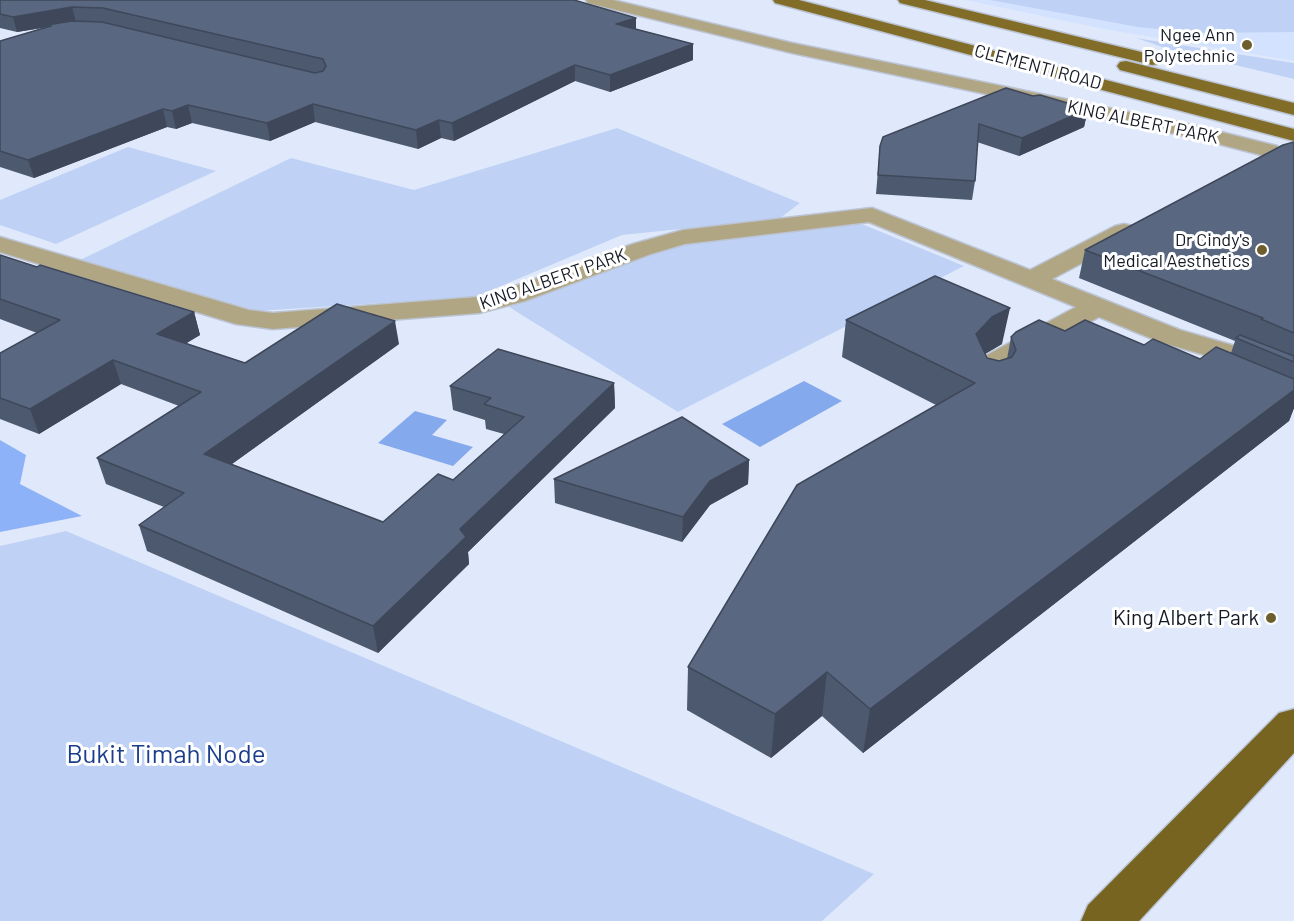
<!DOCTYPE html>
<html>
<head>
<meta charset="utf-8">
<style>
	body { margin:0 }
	canvas { display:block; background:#e0e9fb }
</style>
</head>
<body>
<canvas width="1294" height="921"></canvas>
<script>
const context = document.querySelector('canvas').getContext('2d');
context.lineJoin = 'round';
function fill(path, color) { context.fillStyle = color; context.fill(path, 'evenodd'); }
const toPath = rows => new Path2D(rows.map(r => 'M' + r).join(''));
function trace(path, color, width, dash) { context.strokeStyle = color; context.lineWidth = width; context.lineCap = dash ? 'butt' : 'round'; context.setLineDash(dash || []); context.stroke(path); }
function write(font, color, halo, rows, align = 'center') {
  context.font = font + ' Barlow,sans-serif'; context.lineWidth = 6; context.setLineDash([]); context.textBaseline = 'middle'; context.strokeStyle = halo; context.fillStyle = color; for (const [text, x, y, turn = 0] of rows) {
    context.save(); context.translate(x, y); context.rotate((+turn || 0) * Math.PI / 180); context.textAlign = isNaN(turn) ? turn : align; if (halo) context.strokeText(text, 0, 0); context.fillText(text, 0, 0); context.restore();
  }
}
fill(toPath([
	[966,0,1294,0,1294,61,1104,29]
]), '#d2e2ff');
fill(toPath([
	[990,0,1294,0,1294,32,1198,33,1138,27],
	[1136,38,1294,63,1294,79,1168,49],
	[617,128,800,203,779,219,622,235,475,297,258,311,78,261,291,158,414,190],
	[128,147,216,171,56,244,0,225,0,200],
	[862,224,964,266,678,412,509,307,687,242],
	[66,531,874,874,822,921,0,921,0,546]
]), '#bfd2f5');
fill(toPath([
	[0,440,26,455,20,484,82,516,0,532]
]), '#8eb2f7');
fill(toPath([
	[804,381,842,401,760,447,722,424],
	[415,411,447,420,432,435,473,447,453,466,378,443]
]), '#85a9ed');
const minor = toPath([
	[586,0,613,0,792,43,1201,127,1277,146,1280,151,1277,156,1269,157,1199,139,792,53,588,3,586,0],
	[872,208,1030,270,1115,226,1124,224,1133,226,1136,231,1133,236,1052,279,1180,330,1242,348,1294,370,1294,390,1222,360,1160,342,1099,317,1007,367,1001,374,1006,388,1002,394,991,397,980,394,971,373,987,355,1076,307,869,222,685,244,651,254,525,301,479,313,273,329,236,324,0,252,0,237,249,310,273,313,478,297,507,289,633,244,683,230,872,208]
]);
const primary = toPath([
	[773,0,799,0,1294,129,1294,141,775,3,773,0],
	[898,0,925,0,1158,56,1161,60,1158,64,1152,65,900,3,898,0],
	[1126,61,1294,103,1294,115,1120,70,1117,66,1120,62,1126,61]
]);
const trunk = toPath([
	[1294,709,1294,753,1139,921,1081,921,1088,905,1279,713,1294,709]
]);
trace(minor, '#bbc4d4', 3);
trace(primary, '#bbc4d4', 3);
trace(trunk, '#bbc4d4', 3);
fill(minor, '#b1a684');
fill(primary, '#826d28');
fill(trunk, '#776420');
fill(toPath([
	[0,0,636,18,636,29,693,44,693,60,610,92,575,81,454,141,441,138,418,149,315,122,270,141,192,123,176,129,167,127,34,178,0,167,0,41,48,27,17,32,0,28],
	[1033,96,1088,109,1084,127,1019,156,977,142,975,181,972,200,876,194,880,146],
	[1294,142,1294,408,1289,421,863,753,822,716,771,758,687,710,688,667,936,405,842,357,846,320,1002,344,985,354,987,358,999,361,1007,359,1011,337,1065,331,1144,345,1200,359,1231,353,1235,341,1079,278,1085,250],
	[0,255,37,267,194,312,200,335,186,343,245,363,399,344,232,464,383,522,453,480,504,434,486,429,485,420,453,410,450,386,614,383,615,408,468,552,469,564,378,653,147,551,139,525,164,507,106,484,97,458,179,406,121,384,39,434,0,419,0,353,37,333,0,319],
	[749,460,748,484,710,505,682,542,555,503,554,479]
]), '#4d596f');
fill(toPath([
	[72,7,76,22,47,25,48,27,17,32,13,17],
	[636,18,636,33,616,24],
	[693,44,693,60,610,92,610,75],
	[575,65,575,81,454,141,452,123],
	[313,104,315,122,270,141,267,123],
	[188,105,192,123,176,129,172,111],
	[163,109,167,127,34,178,28,160],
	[1088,109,1084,127,1019,156,1022,138],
	[439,120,441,138,418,149,416,130],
	[1010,308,1002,344,985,354,969,372,976,334,992,317],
	[194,312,200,335,164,357,157,334],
	[395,321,399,344,211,479,204,454],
	[113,360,121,384,39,434,30,409],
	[614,383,615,408,468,552,469,564,378,653,373,626,460,529],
	[1294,390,1294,408,1289,421,863,753,870,709],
	[749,460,748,484,710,505,682,542,683,517,710,481],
	[827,672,822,716,771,758,775,714]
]), '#3f485a');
const building = toPath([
	[0,0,574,0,636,18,616,24,693,44,610,75,575,65,452,123,439,120,416,130,313,104,267,123,188,105,172,111,163,109,28,160,0,151,0,41,51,26,47,25,72,21,102,22,315,73,323,71,326,66,323,59,103,8,72,7,13,17,0,14,0,0],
	[1006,88,1033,96,1040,95,1088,109,1022,138,979,124,975,181,878,175,880,146,883,137,1006,88],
	[1294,142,1294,333,1261,319,1263,318,1085,250,1283,145,1294,142],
	[0,255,37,267,40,265,194,312,157,334,245,363,337,304,395,321,204,454,383,522,438,474,453,480,524,417,484,404,491,398,450,386,498,349,614,383,460,529,466,537,373,626,139,525,184,493,97,458,201,392,113,360,30,409,0,398,0,353,60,320,0,299,0,255],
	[935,276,1010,308,992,317,976,334,987,358,999,361,1012,357,1016,350,1011,337,1016,332,1039,320,1065,331,1085,320,1144,345,1153,339,1200,359,1216,347,1294,379,1294,390,870,709,827,672,775,714,688,667,797,485,975,383,846,320,935,276],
	[1240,335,1294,356,1294,362,1236,338,1240,335],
	[682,417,749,460,710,481,683,517,554,479,682,417]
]);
fill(building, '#5a6781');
trace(building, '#3f485a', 1.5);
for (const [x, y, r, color] of [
	[1247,45,6,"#6d5e2c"],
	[1262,250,6,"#6d5e2c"],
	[1271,618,6,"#6d5e2c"]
]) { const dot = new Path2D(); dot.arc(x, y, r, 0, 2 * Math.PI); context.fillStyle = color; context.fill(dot); trace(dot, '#fff', 2); }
write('18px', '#141923', '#fff', [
	["Ngee Ann",1235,35],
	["Polytechnic",1235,56],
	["Dr Cindy's",1250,240],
	["Medical Aesthetics",1250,261]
], 'right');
write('18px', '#141923', '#fff', [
	["CLEMENTI ROAD",1038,67,15],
	["KING ALBERT PARK",1143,122,12],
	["KING ALBERT PARK",553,279,-19]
]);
write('21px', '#141923', '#fff', [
	["King Albert Park",1259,618]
], 'right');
write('26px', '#1a3d8c', '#fff', [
	["Bukit Timah Node",166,754]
]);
</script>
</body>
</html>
